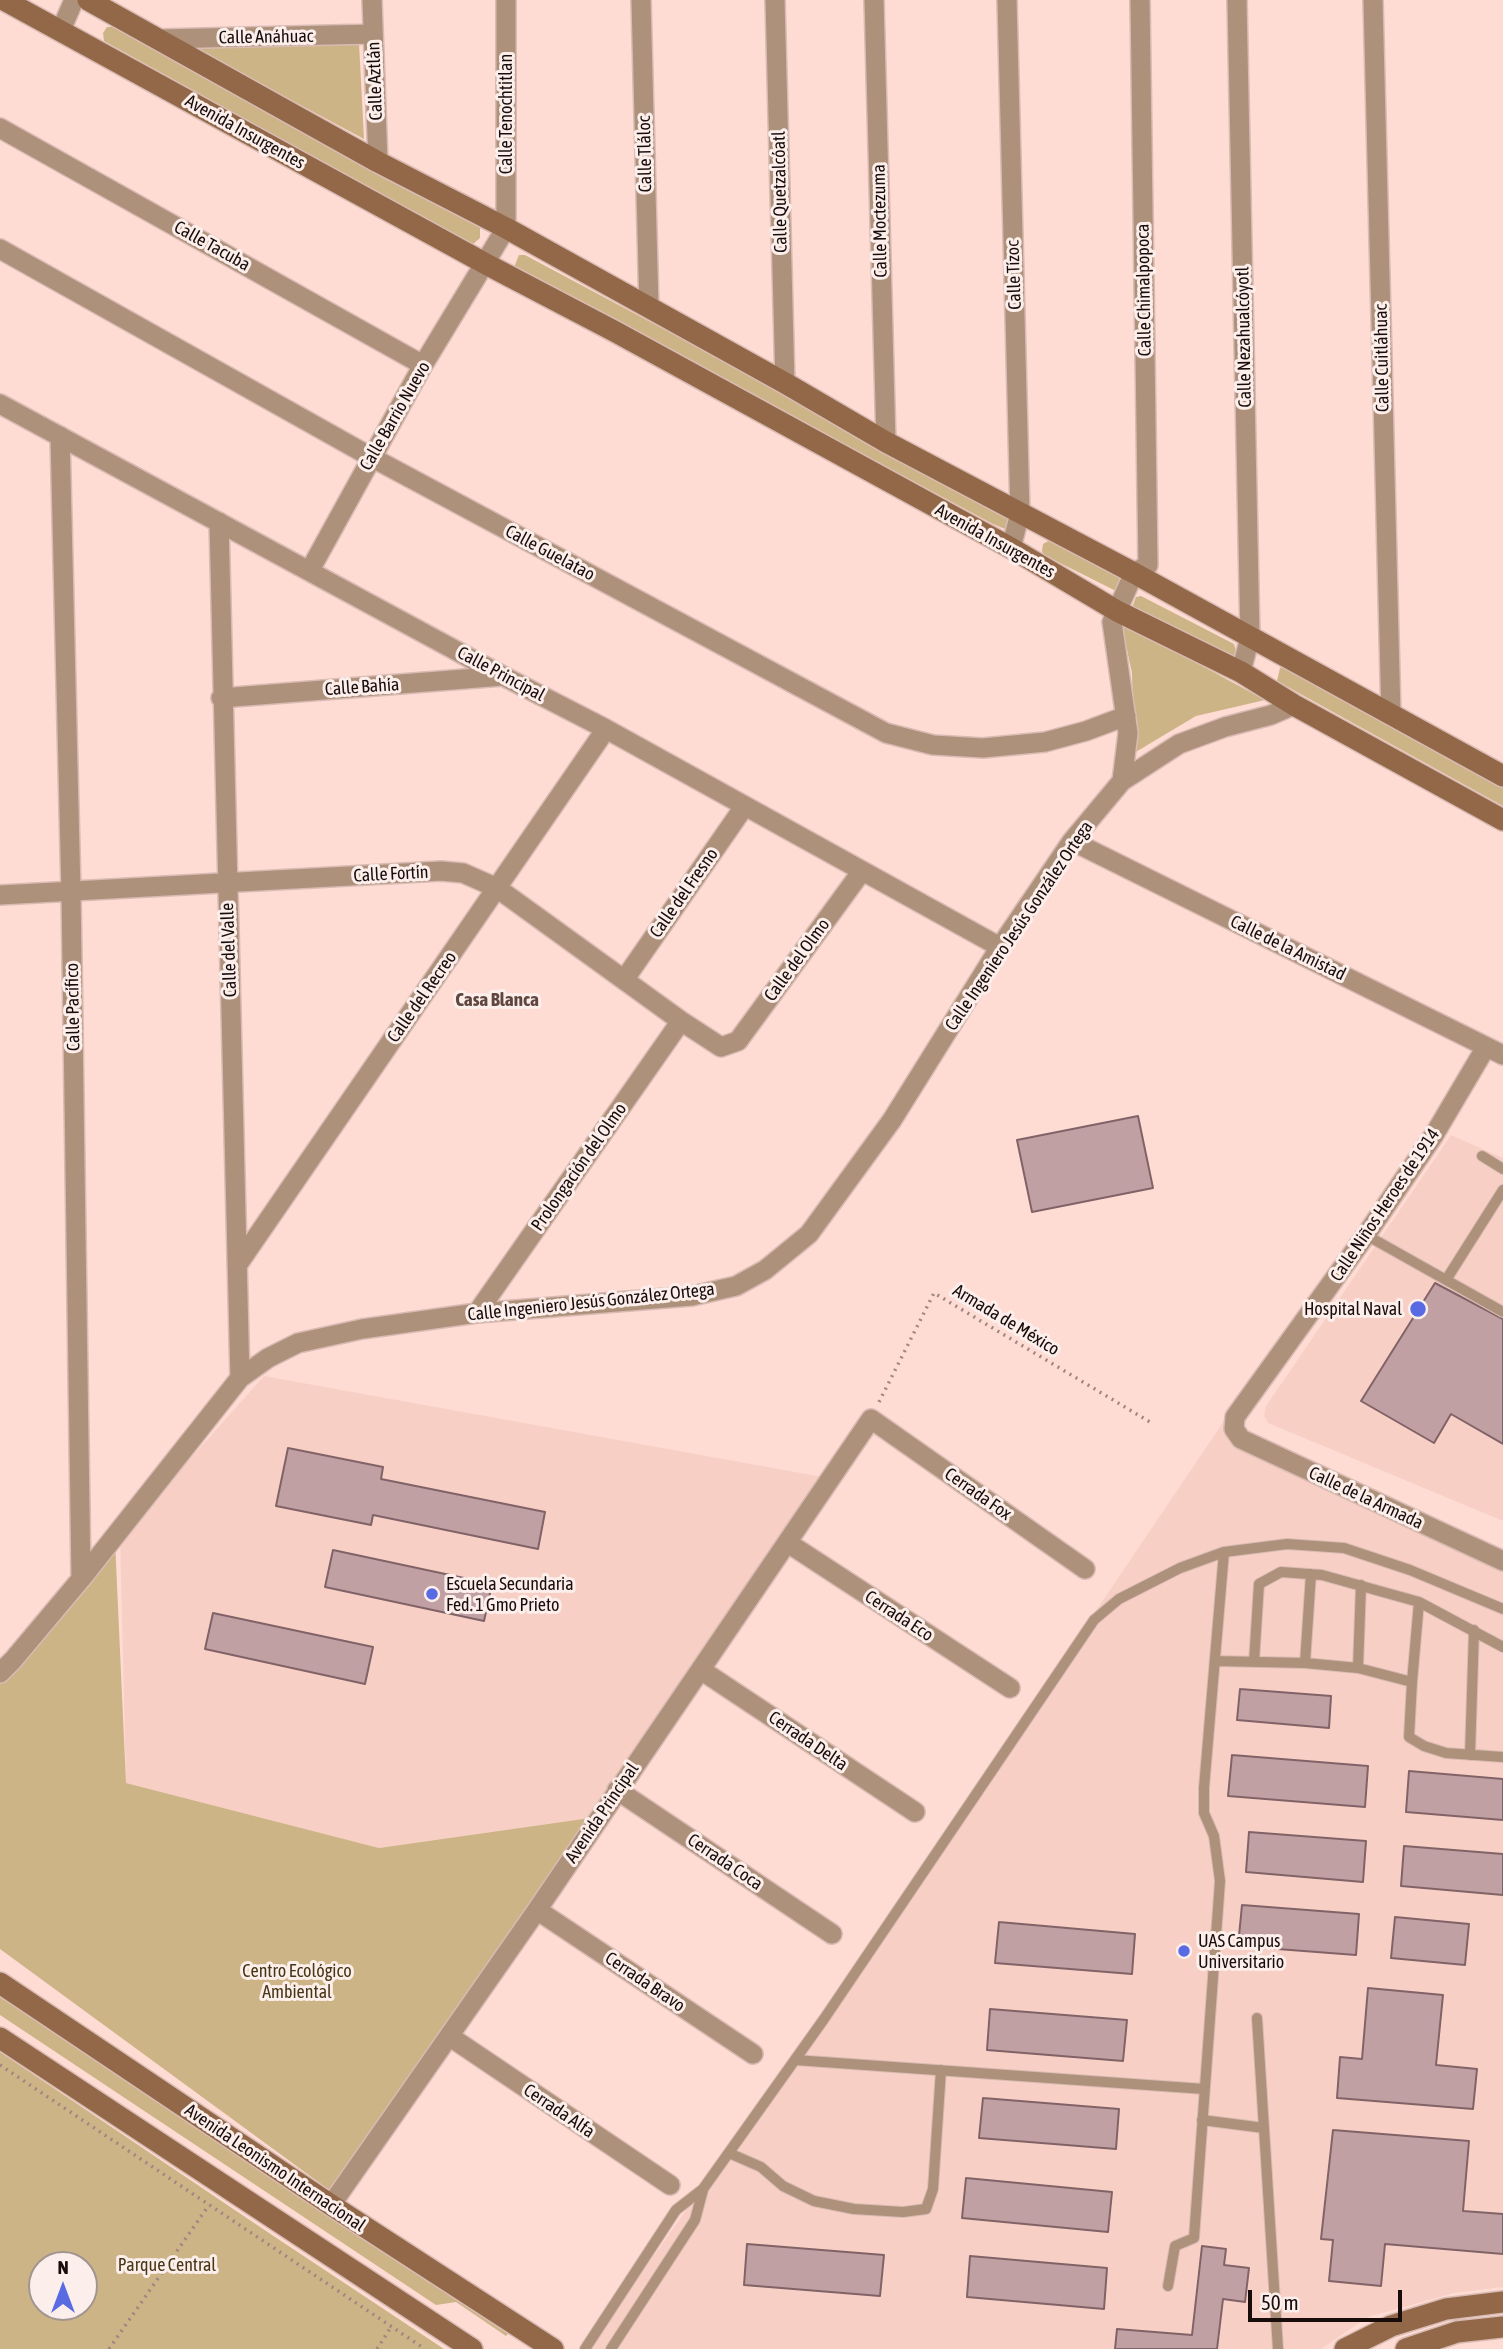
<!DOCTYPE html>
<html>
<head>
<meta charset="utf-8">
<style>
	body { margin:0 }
	#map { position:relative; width:1503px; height:2349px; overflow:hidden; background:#fedcd4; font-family:"Asap Condensed",sans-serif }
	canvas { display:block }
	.north { position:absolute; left:28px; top:2251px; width:70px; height:70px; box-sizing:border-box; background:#fcefeb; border:2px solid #a19591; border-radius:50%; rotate:0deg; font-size:19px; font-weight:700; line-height:28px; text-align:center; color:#180d0b }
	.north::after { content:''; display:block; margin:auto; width:24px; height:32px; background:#586be2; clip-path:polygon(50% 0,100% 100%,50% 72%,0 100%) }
	.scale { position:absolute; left:1248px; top:2290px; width:154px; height:32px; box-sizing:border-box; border:4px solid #180d0b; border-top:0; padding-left:9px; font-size:21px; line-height:24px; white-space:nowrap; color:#180d0b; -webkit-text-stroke:5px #fcefeb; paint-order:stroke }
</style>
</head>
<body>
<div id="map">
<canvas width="1503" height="2349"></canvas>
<div class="north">N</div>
<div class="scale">50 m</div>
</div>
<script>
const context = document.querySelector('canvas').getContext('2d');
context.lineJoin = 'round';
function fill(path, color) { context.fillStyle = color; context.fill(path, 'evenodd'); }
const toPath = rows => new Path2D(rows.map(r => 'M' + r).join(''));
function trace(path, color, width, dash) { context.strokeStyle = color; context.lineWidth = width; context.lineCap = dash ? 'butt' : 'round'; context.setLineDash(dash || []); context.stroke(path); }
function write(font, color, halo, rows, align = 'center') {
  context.font = font + ' "Asap Condensed",sans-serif'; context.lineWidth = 6; context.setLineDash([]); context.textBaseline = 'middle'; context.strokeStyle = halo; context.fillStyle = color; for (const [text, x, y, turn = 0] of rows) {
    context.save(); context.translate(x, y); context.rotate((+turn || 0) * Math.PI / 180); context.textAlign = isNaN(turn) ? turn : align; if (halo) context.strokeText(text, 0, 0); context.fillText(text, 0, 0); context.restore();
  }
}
fill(toPath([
	[1451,1135,1503,1158,1503,1521,1268,1423,1264,1416,1266,1406],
	[264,1376,823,1477,590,1818,379,1848,126,1783,120,1537],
	[1228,1415,1228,1432,1503,1570,1503,2287,1454,2293,1368,2317,1321,2349,588,2349,811,2033]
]), '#f8cfc5');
fill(toPath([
	[107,27,115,27,480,227,480,238,472,245,104,41,103,33],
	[359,43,364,139,190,46],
	[519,255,525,255,1010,514,1011,528,1005,529,993,524,514,267],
	[1050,540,1118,574,1121,583,1116,591,1044,555,1042,551,1043,544],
	[1141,596,1234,644,1237,655,1233,659,1134,610,1133,605,1136,597],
	[1121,622,1265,700,1196,716,1134,753,1132,673],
	[1285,666,1503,784,1503,806,1277,681,1280,668],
	[115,1541,126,1783,379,1848,590,1818,332,2192,0,1949,0,1681],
	[0,1982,511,2330,506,2336,456,2302,436,2305,0,2015],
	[0,2052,272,2235,444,2349,0,2349],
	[42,2265,84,2265,84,2307,42,2307]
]), '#cdb487');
const building = toPath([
	[1138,1116,1153,1188,1032,1212,1017,1140,1138,1116],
	[1435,1283,1503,1319,1503,1444,1451,1414,1434,1443,1361,1401,1435,1283],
	[288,1448,383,1467,381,1479,545,1512,538,1549,373,1515,371,1525,276,1506,288,1448],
	[333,1550,492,1584,484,1621,325,1587,333,1550],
	[213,1613,373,1647,365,1684,205,1649,213,1613],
	[1240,1689,1331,1696,1329,1728,1237,1720,1240,1689],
	[1232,1755,1368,1766,1365,1807,1228,1796,1232,1755],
	[1409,1771,1503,1779,1503,1820,1406,1812,1409,1771],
	[1249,1832,1366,1841,1363,1882,1246,1872,1249,1832],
	[1404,1846,1503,1854,1503,1895,1401,1886,1404,1846],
	[1242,1905,1359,1914,1356,1955,1238,1946,1242,1905],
	[1395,1917,1469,1924,1465,1965,1391,1958,1395,1917],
	[999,1922,1135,1934,1132,1974,995,1963,999,1922],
	[1368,1988,1443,1995,1436,2065,1477,2069,1473,2109,1337,2098,1340,2057,1362,2059,1368,1988],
	[990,2009,1127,2020,1123,2061,987,2050,990,2009],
	[983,2098,1119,2109,1116,2149,979,2138,983,2098],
	[1333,2130,1469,2141,1463,2211,1503,2214,1503,2254,1385,2244,1381,2286,1329,2281,1333,2240,1321,2239,1333,2130],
	[966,2178,1112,2192,1108,2232,962,2218,966,2178],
	[747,2244,884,2255,880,2296,744,2285,747,2244],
	[1202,2246,1226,2249,1224,2265,1249,2268,1245,2302,1223,2299,1217,2349,1115,2349,1117,2329,1192,2335,1202,2246],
	[970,2256,1107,2268,1104,2309,967,2297,970,2256]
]);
fill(building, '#c1a0a4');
trace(building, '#816367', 2);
const lane = toPath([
	[1482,1156,1503,1169],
	[1366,1235,1503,1312],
	[1446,1280,1503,1190],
	[1215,1661,1305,1663,1358,1668,1412,1682,1409,1737,1424,1746,1446,1753,1503,1757],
	[1254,1662,1259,1584,1281,1572,1322,1575,1419,1602,1503,1647],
	[1305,1663,1311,1574],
	[1358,1668,1361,1585],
	[1412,1682,1419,1602],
	[1470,1755,1474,1630],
	[1257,2018,1278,2349],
	[795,2060,1204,2089],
	[1202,2120,1264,2128],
	[729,2153,761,2167,783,2186,814,2201,854,2209,903,2212,926,2209,933,2189,941,2070],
	[1168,2286,1175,2246,1194,2238,1220,1881,1214,1836,1204,1813,1204,1788,1224,1552],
	[585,2349,676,2210,703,2189,824,2019,1094,1620,1119,1599,1180,1568,1224,1552,1287,1544,1344,1548,1410,1570,1503,1609],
	[611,2349,695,2220,703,2190]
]);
const street = toPath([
	[372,0,378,162],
	[641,0,649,308],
	[775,0,785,383],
	[874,0,886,442],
	[1007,0,1020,513,1011,548],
	[1140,0,1148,565,1134,573,1112,622,1128,733,1122,781,1179,744,1225,727,1271,715,1294,705],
	[1237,0,1250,637,1241,672],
	[1373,0,1391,715],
	[61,30,74,0],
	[160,39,373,34],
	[0,128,423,365],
	[0,249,371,457,886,733,933,745,983,748,1045,742,1086,731,1126,716],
	[0,404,503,676,606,729,1000,947],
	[60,436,71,892,81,1579],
	[219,522,240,1378],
	[310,570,423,365,506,228,506,0],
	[221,698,503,676],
	[1072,841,1503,1055],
	[0,895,441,871,463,873,497,888,681,1021,721,1047,738,1041,862,871],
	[624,980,744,807],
	[1486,1047,1434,1135,1366,1235,1235,1417,1234,1429,1241,1439,1503,1561],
	[238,1264,606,729],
	[477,1313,681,1021],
	[788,1543,1010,1688],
	[701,1670,915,1812],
	[0,1673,13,1660,81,1579,240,1378,268,1358,298,1343,362,1329,477,1313,692,1296,736,1286,765,1270,809,1234,892,1120,1000,947,1072,841,1122,781],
	[617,1790,832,1934],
	[537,1910,753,2054],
	[449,2036,670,2185],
	[331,2205,537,1910,871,1419,1085,1569]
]);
const secondary = toPath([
	[4,0,486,264,614,331,1011,548,1117,611,1241,672,1294,705,1503,820],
	[88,0,378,162,506,228,785,383,886,442,1134,573,1503,776],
	[0,1983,331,2205,553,2349],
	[0,2038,472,2349],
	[1345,2349,1391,2326,1446,2309,1503,2302],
	[1406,2349,1457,2332,1503,2327]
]);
trace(lane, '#d9bbb4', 12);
trace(street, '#d9bbb4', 22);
trace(secondary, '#d9bbb4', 24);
trace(toPath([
	[879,1402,934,1293,1150,1422],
	[0,2065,425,2349],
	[109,2349,209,2205],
	[377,2349,391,2327]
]), '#9f8781', 3.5, [2, 5]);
trace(lane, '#ae917b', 10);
trace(street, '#ae917b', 19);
trace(secondary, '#926848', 21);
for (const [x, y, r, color] of [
	[1418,1309,9,"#586be2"],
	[432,1594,7,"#586be2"],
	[1184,1951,7,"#586be2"]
]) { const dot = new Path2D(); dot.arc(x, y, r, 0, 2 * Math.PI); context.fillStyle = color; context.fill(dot); trace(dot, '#fcefeb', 2.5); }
write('18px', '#180d0b', '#fcefeb', [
	["Calle Anáhuac",266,37,-1],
	["Calle Aztlán",375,81,-92],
	["Calle Tenochtitlan",506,114,-90],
	["Avenida Insurgentes",245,132,29],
	["Calle Tláloc",645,154,-91],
	["Calle Quetzalcóatl",780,192,-91],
	["Calle Moctezuma",880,221,-91],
	["Calle Tacuba",212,246,29],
	["Calle Tízoc",1014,275,-92],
	["Calle Chimalpopoca",1144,290,-91],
	["Calle Nezahualcóyotl",1244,337,-91],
	["Calle Cuitláhuac",1382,358,-91],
	["Calle Barrio Nuevo",395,416,-60],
	["Avenida Insurgentes",995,541,29],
	["Calle Guelatao",550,553,28],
	["Calle Principal",501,674,28],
	["Calle Bahía",362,687,-4],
	["Calle Fortín",391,874,-3],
	["Calle del Fresno",684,893,-55],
	["Calle Ingeniero Jesús González Ortega",1019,926,-56],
	["Calle de la Amistad",1288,948,26],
	["Calle del Valle",229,950,-92],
	["Calle del Olmo",797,960,-54],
	["Calle del Recreo",422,997,-55],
	["Calle Pacífico",73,1007,-91],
	["Prolongación del Olmo",579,1167,-55],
	["Calle Niños Heroes de 1914",1385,1205,-56],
	["Calle Ingeniero Jesús González Ortega",591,1302,-6],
	["Armada de México",1006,1320,31],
	["Cerrada Fox",978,1494,35],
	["Calle de la Armada",1366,1498,25],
	["Cerrada Eco",899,1616,33],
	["Cerrada Delta",808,1741,34],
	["Avenida Principal",602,1813,-56],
	["Cerrada Coca",725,1862,34],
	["Cerrada Bravo",645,1982,34],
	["Cerrada Alfa",559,2111,34],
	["Avenida Leonismo Internacional",275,2168,34]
]);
write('18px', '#180d0b', '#fcefeb', [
	["Hospital Naval",1402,1309,"right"],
	["Escuela Secundaria",446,1584],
	["Fed. 1 Gmo Prieto",446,1605],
	["UAS Campus",1198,1941],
	["Universitario",1198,1962]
], 'left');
write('18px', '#463615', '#fcefeb', [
	["Centro Ecológico",297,1971],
	["Ambiental",297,1992],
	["Parque Central",167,2265]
]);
write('bold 19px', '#60463f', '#fcefeb', [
	["Casa Blanca",497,1000]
]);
</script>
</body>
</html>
